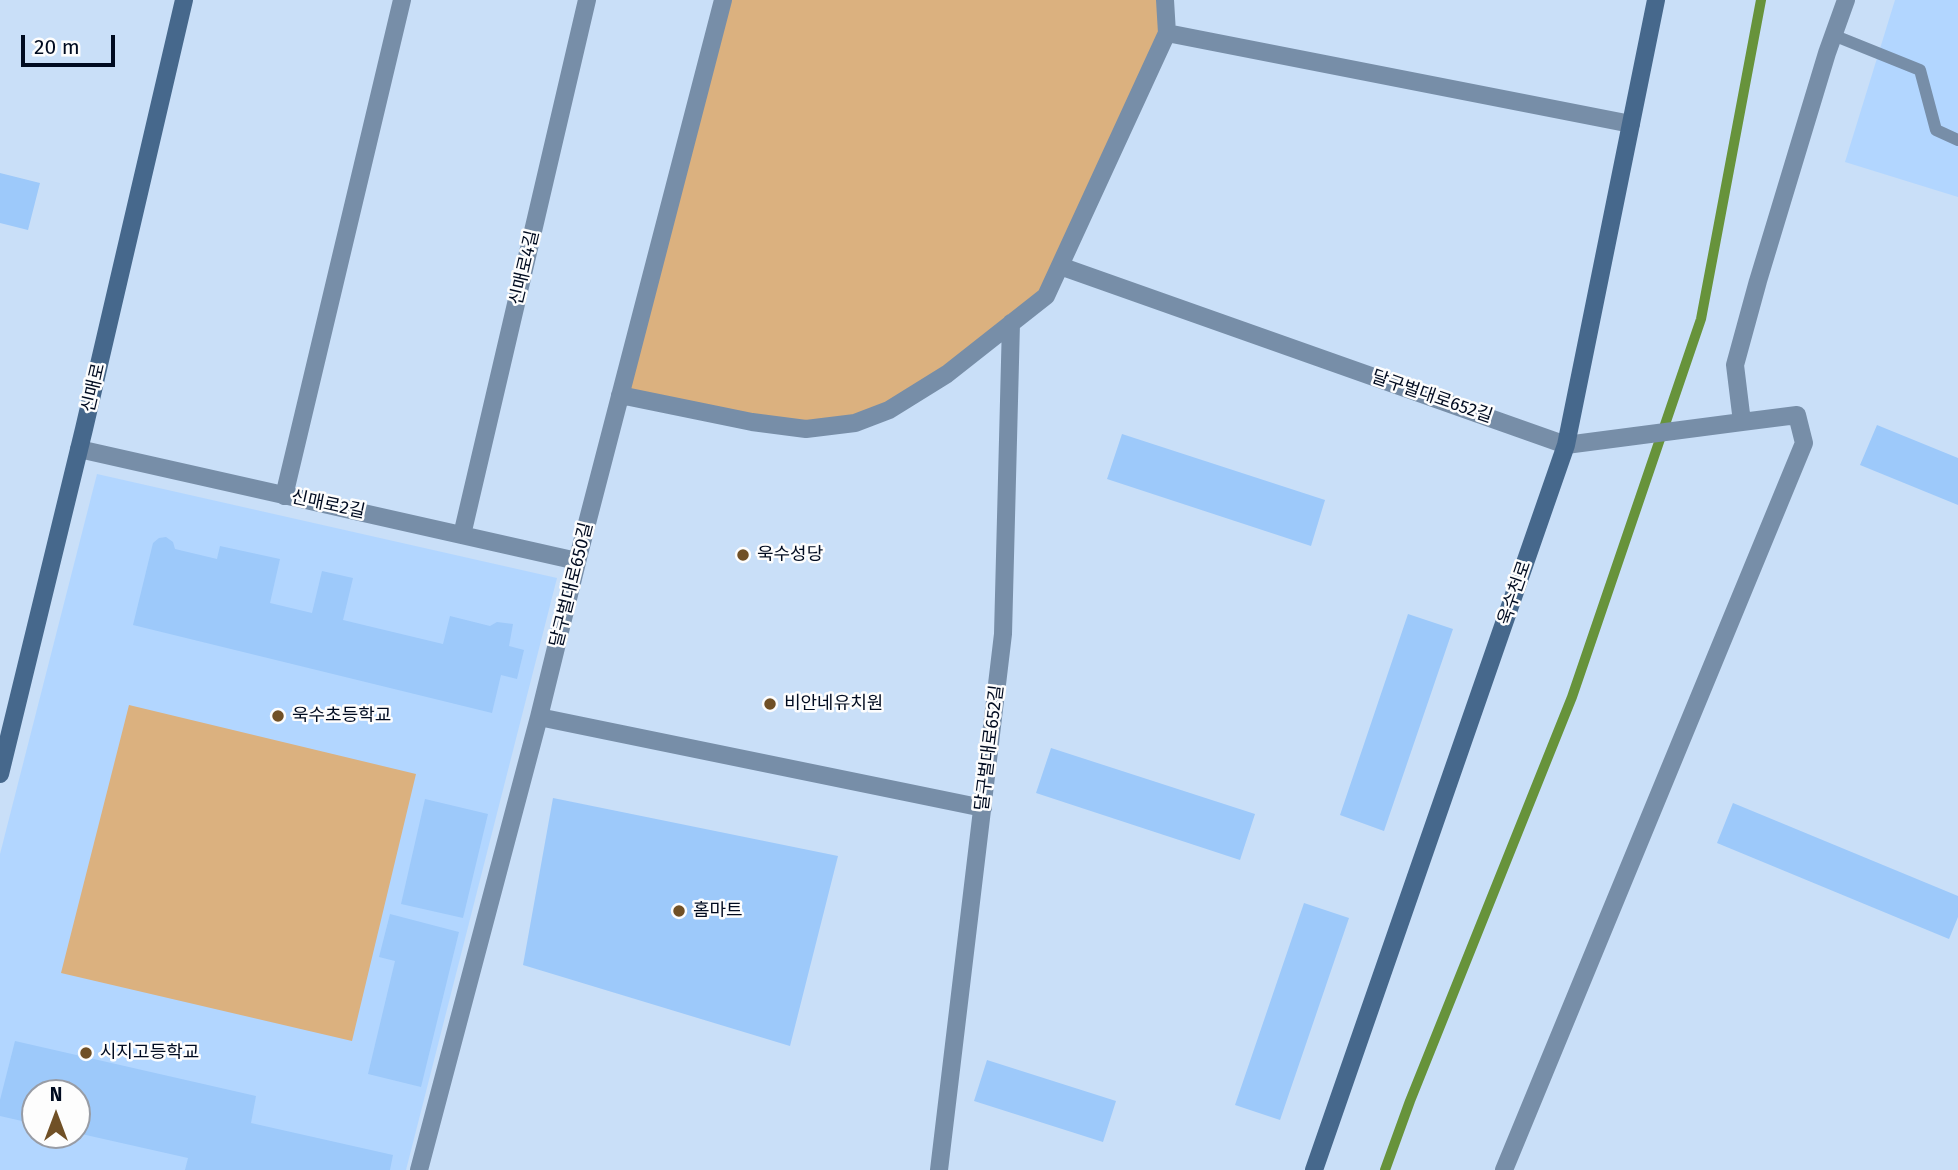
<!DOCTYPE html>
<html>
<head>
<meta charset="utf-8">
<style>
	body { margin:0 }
	#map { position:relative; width:1958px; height:1170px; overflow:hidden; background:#c9dff8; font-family:"Fira Sans",sans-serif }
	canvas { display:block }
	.north { position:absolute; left:21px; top:1079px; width:70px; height:70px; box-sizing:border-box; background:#fdfdfd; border:2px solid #989ca5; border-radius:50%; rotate:0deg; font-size:19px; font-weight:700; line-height:28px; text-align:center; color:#000b20 }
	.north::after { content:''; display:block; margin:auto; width:24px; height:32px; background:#705026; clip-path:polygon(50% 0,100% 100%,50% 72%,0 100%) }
	.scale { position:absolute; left:21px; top:35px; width:94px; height:32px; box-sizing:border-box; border:4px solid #000b20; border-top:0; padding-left:9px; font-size:21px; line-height:24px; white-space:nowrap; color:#000b20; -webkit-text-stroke:5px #fdfdfd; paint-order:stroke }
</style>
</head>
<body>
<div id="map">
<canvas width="1958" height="1170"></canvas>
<div class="north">N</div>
<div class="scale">20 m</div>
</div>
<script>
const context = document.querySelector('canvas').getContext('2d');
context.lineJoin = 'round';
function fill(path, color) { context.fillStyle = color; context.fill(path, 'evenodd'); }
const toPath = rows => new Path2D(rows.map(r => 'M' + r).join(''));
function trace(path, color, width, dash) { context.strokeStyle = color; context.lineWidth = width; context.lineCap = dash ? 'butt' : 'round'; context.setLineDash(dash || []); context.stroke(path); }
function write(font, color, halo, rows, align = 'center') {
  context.font = font + ' "Fira Sans","Noto Sans KR",sans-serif'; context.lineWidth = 5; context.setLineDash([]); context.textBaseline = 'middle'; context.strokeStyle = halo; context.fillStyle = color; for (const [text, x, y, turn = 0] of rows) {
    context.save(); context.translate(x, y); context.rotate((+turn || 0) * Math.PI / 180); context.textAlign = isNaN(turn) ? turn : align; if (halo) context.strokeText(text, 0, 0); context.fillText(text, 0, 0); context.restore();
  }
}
fill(toPath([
	[1895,0,1958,0,1958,197,1845,162],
	[97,474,557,578,406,1170,0,1170,0,854],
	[35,1093,77,1093,77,1135,35,1135]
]), '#b2d6ff');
fill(toPath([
	[731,0,1165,0,1167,33,1046,296,889,410,806,429,620,395],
	[129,705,416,774,352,1041,61,973]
]), '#dbb17f');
trace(toPath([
	[1385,1170,1410,1101,1572,697,1701,319,1761,0]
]), '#67933b', 10);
fill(toPath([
	[0,173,40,183,28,230,0,223],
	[1877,425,1958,458,1958,505,1860,465],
	[1122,434,1325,500,1311,546,1107,479],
	[166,537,173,542,175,549,217,559,220,546,280,559,270,603,312,613,322,571,353,578,343,620,443,644,450,616,490,626,497,622,513,624,509,646,524,650,517,679,501,675,492,713,133,625,153,543,159,538],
	[1408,614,1453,629,1384,831,1340,815],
	[1051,748,1255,814,1240,860,1036,793],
	[553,798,838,856,790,1046,523,965],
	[425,799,488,814,463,918,401,904],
	[1733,803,1958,896,1958,917,1949,939,1717,843],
	[1304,903,1349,918,1280,1120,1235,1105],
	[390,914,459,932,421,1087,368,1074,395,961,379,957],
	[15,1041,256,1096,251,1123,393,1155,390,1170,185,1170,188,1158,77,1133,77,1093,35,1093,35,1124,0,1116,0,1100],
	[987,1060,1116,1101,1103,1142,974,1101]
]), '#9dc9fa');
trace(toPath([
	[1833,35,1920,70,1936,130,1958,140]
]), '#778ea8', 12);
trace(toPath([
	[1167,33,1631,124],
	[1060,266,1566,445,1742,422],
	[620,395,752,422,806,429,855,423,889,410,947,374,1046,296,1167,33,1165,0],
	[79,449,577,561],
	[284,496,402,0],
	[462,535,587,0],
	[539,717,983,808],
	[419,1170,539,717,579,554,723,0],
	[939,1170,1003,634,1011,323],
	[1504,1170,1804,443,1797,415,1742,422,1735,365,1758,281,1827,53,1846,0]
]), '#778ea8', 18);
trace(toPath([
	[0,774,84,429,184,0],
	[1314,1170,1566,445,1656,0]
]), '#46688c', 18);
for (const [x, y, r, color] of [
	[743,555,7,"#705026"],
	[770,704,7,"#705026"],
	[278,716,7,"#705026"],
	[679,911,7,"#705026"],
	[86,1053,7,"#705026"]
]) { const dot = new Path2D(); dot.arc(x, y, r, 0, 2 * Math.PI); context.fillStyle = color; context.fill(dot); trace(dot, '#fdfdfd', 2.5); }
write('18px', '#000b20', '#fdfdfd', [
	["신매로4길",525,268,-77],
	["신매로",94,388,-77],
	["달구벌대로652길",1432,397,19],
	["신매로2길",328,505,12],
	["달구벌대로650길",572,585,-76],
	["욱수천로",1515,593,-71],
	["달구벌대로652길",990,748,-83]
]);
write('18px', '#000b20', '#fdfdfd', [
	["욱수성당",757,555],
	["비안네유치원",784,704],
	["욱수초등학교",292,716],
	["홈마트",693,911],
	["시지고등학교",100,1053]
], 'left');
</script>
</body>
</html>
